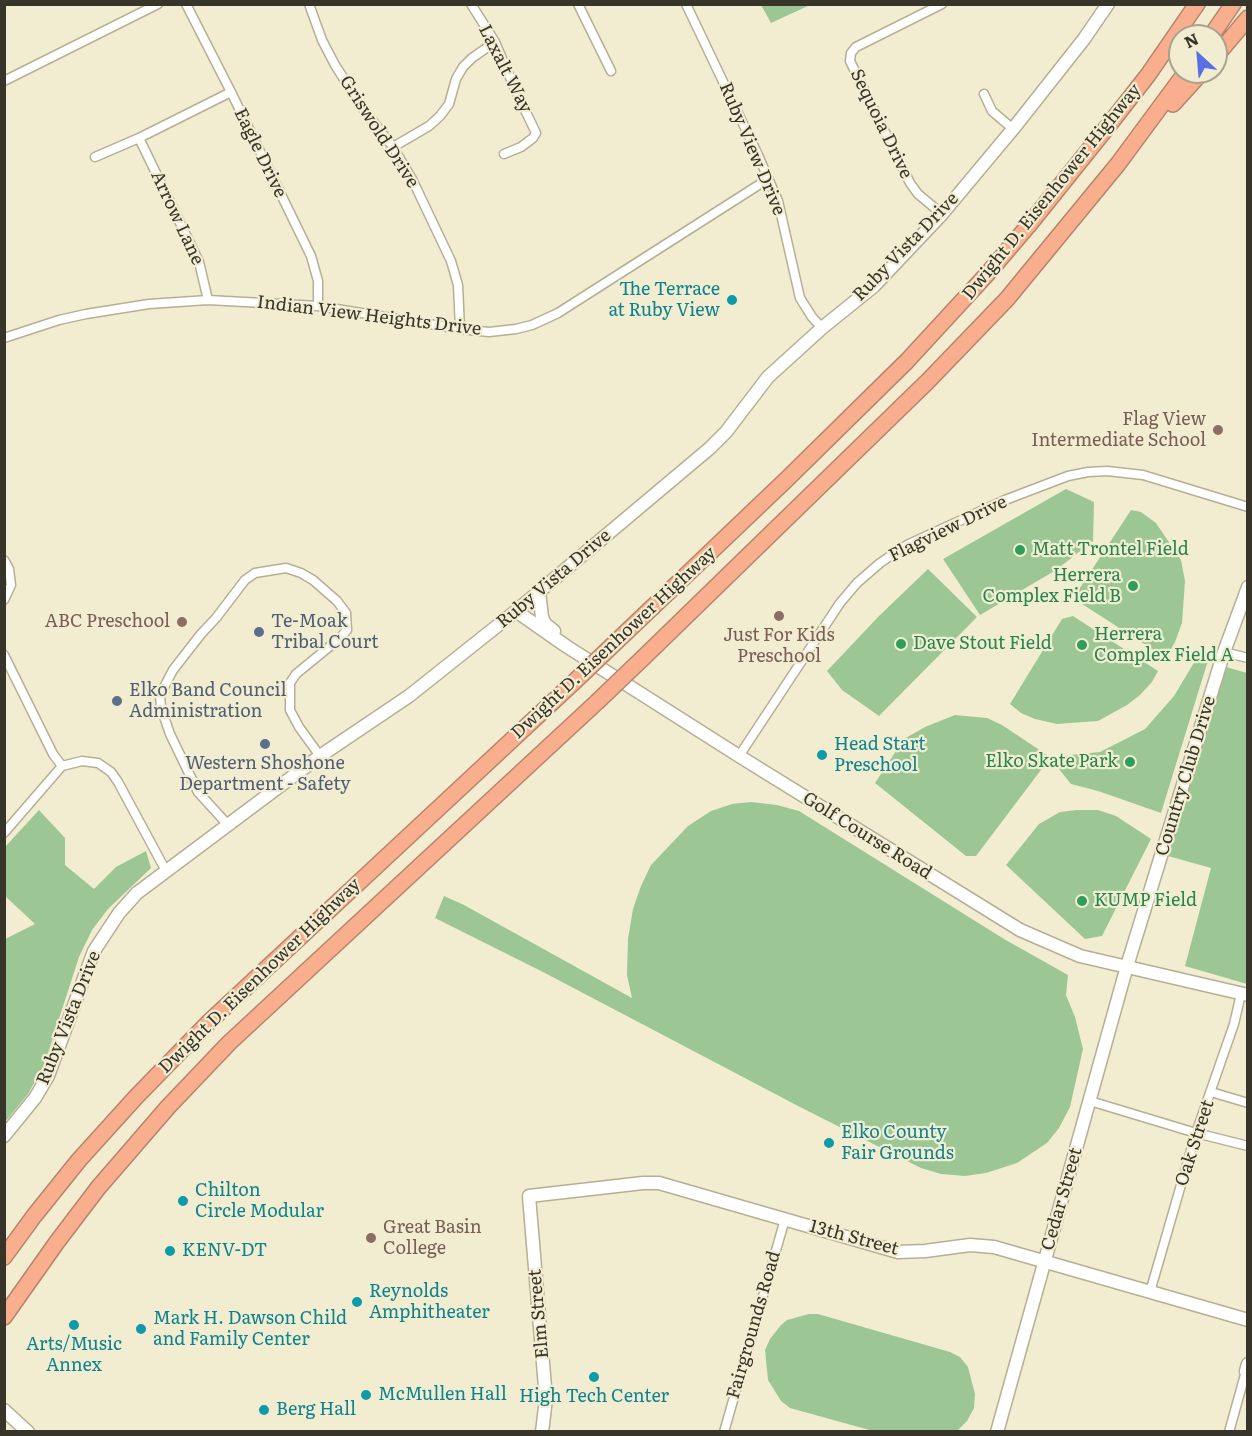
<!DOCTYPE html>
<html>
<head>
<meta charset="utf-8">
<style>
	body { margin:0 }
	#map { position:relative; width:1252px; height:1436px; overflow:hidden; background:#f2edd1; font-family:Literata,serif }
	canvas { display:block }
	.frame { position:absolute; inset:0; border:6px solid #37352a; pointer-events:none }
	.north { position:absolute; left:1168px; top:24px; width:60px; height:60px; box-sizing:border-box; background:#f2edd1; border:2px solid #a7a38e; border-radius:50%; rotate:334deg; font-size:16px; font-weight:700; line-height:24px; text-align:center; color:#37352a }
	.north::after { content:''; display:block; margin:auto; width:21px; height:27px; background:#586fe5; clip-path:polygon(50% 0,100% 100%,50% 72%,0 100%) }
</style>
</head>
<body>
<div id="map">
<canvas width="1252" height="1436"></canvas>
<div class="frame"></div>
<div class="north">N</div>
</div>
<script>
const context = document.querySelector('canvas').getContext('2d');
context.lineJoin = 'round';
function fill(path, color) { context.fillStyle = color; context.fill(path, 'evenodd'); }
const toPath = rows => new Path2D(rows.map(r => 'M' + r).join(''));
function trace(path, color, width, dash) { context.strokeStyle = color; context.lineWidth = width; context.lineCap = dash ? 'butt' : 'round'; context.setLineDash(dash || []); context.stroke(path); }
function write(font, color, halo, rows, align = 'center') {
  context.font = font + ' Literata,serif'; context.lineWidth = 4.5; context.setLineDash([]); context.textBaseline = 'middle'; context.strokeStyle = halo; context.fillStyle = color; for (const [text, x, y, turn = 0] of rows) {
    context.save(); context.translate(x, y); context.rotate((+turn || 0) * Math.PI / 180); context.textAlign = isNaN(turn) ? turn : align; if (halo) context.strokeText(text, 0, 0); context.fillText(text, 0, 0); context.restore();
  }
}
fill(toPath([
	[761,5,810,5,771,23],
	[1066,489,1094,502,1093,541,1056,570,980,615,943,559],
	[1131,510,1141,512,1156,523,1181,560,1185,581,1182,623,1175,642,1166,658,1082,604,1078,591],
	[928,569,977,617,879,716,842,690,827,671,878,617],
	[1073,616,1158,671,1152,682,1140,695,1127,705,1098,721,1057,724,1035,719,1021,713,1010,704,1062,619],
	[1201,651,1210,654,1161,813,1098,791,1071,784,1050,758,976,856,966,856,875,783,904,739,925,727,955,715,987,718,1002,725,1050,757,1100,752,1145,729,1174,696],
	[1226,667,1247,673,1247,984,1185,966,1211,868,1168,856],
	[751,802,777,805,799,811,1004,939,1068,975,1066,995,1075,1017,1083,1049,1070,1107,1059,1128,1047,1143,1017,1163,986,1173,965,1176,941,1174,921,1168,800,1107,543,972,435,918,444,896,464,905,632,998,627,975,628,939,633,909,641,886,651,865,688,826,711,811,732,804],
	[39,810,65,838,65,865,94,889,116,867,146,851,151,868,108,909,92,930,79,957,44,1065,28,1094,5,1122,5,939,35,924,5,896,5,847],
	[1077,810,1098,810,1116,816,1151,839,1102,936,1085,939,1006,865,1039,824,1060,812],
	[809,1314,818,1314,950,1352,960,1357,968,1367,975,1394,974,1408,967,1421,957,1431,873,1431,790,1408,781,1401,768,1380,765,1350,770,1339,781,1325,787,1320]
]), '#9cc794');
const street = toPath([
	[186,4,231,92,311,256,318,281,318,306],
	[309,4,322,40,335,65,364,110,393,147,412,179,451,261,458,285,460,329],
	[471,4,495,42,515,89,536,133,533,138,521,147,504,154],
	[578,4,611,71],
	[686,4,758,155,778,201,800,298,812,317,822,328],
	[4,81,158,4],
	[984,94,992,111,1013,129],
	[139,138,199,262,208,300],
	[393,147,429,126,440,116,449,104,456,79,463,67,472,58,495,42],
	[95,157,139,138,231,92],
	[942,214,918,194,910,183,850,61,851,53,856,47,942,4],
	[4,338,59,320,86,314,149,304,208,300,318,306,460,329,489,332,516,329,532,325,558,313,768,179],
	[4,560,9,569,11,585,4,600],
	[1224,652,1248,658],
	[4,655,53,754,62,766],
	[739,756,840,603,857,583,880,563,907,545,1005,500,1068,476,1088,472,1107,471,1143,475,1248,507],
	[228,825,198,792,170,734,161,708,160,695,173,670,201,634,216,618,245,580,255,573,286,568,301,573,313,580,337,601,346,613,347,630,340,638,296,674,290,683,290,710,299,727,320,756],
	[4,833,62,766,82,761,98,763,111,772,118,782,166,871],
	[1211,1092,1248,1103],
	[1090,1101,1196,1133,1248,1146],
	[1150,1292,1196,1133,1234,1024,1241,994],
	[724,1432,785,1219],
	[1229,1432,1246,1371]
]);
const secondary = toPath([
	[539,592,542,617,545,624,554,631],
	[516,611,566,646,739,756,1020,930,1080,956,1248,995],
	[4,1136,35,1098,48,1076,94,951,119,913,137,893,320,756,409,696,516,611,710,448,726,432,768,377,822,328,874,286,942,214,1013,129,1084,39,1108,4],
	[1248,1364,1246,1371,1248,1372],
	[4,1410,28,1432],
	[542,1432,546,1399,529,1196,643,1183,659,1183,898,1252,925,1251,970,1245,994,1247,1248,1320],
	[997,1432,1127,966,1224,652,1248,587]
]);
const highway = toPath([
	[1211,36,1233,4],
	[1216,56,1248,18],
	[1173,104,1202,72],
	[618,640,787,479,907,361,989,272,1028,226,1105,130,1148,75,1197,4],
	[644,657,928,381,1007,299,1118,164,1186,72],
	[4,1257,34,1216,79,1160,136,1097,209,1022,573,683],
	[4,1317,57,1242,98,1188,168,1107,229,1043,597,702]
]);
trace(street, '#b5af95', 11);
trace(secondary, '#b5af95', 15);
trace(highway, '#b5846b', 18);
trace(street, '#fff', 8);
trace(secondary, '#fff', 12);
trace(highway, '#f9ae8e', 15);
const highwayBridge = toPath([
	[573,683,618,640],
	[597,702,644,657]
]);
trace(highwayBridge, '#b5846b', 18, []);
trace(highwayBridge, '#f9ae8e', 15);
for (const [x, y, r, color] of [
	[732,300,6,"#0f9aa8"],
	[1218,430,6,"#8d6e63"],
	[1020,550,6,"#2e9e5b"],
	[1133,586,6,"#2e9e5b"],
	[779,616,6,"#8d6e63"],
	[182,622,6,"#8d6e63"],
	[259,632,6,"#5c6f8a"],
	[901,644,6,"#2e9e5b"],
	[1082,645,6,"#2e9e5b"],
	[117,701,6,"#5c6f8a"],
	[265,744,6,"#5c6f8a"],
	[822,755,6,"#0f9aa8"],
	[1130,762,6,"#2e9e5b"],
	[1082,901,6,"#2e9e5b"],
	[829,1143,6,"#0f9aa8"],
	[183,1201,6,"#0f9aa8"],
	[371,1238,6,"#8d6e63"],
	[170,1251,6,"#0f9aa8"],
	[357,1302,6,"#0f9aa8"],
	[74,1325,6,"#0f9aa8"],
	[141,1329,6,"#0f9aa8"],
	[594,1377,6,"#0f9aa8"],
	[366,1395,6,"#0f9aa8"],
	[264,1410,6,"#0f9aa8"]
]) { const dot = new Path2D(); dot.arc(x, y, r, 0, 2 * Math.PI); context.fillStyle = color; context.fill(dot); trace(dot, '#f2edd1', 2); }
write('18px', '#37352a', '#f2edd1', [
	["Laxalt Way",505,69,63],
	["Sequoia Drive",881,124,64],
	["Griswold Drive",379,132,57],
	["Ruby View Drive",752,149,67],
	["Eagle Drive",260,153,64],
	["Dwight D. Eisenhower Highway",1052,192,-51],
	["Arrow Lane",177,218,65],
	["Ruby Vista Drive",906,247,-46],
	["Indian View Heights Drive",369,316,7],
	["Flagview Drive",948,529,-26],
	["Ruby Vista Drive",554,579,-40],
	["Dwight D. Eisenhower Highway",614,643,-43],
	["Country Club Drive",1186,776,-73],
	["Golf Course Road",867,836,32],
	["Dwight D. Eisenhower Highway",260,976,-44],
	["Ruby Vista Drive",69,1018,-68],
	["Oak Street",1195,1143,-72],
	["Cedar Street",1062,1199,-74],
	["13th Street",854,1238,15],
	["Elm Street",539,1314,-95],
	["Fairgrounds Road",754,1325,-74]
]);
write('18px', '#0d838f', '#f2edd1', [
	["The Terrace",720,290,"right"],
	["at Ruby View",720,311,"right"],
	["Head Start",834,745],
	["Preschool",834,766],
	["Elko County",841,1133],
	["Fair Grounds",841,1154],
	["Chilton",195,1191],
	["Circle Modular",195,1212],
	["KENV-DT",182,1251],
	["Reynolds",369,1292],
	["Amphitheater",369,1313],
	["Mark H. Dawson Child",153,1319],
	["and Family Center",153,1340],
	["Arts/Music",74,1345,"center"],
	["Annex",74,1366,"center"],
	["McMullen Hall",378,1395],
	["High Tech Center",594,1397,"center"],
	["Berg Hall",276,1410]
], 'left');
write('18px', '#785e54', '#f2edd1', [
	["Flag View",1206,420],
	["Intermediate School",1206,441],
	["ABC Preschool",170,622],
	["Just For Kids",779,636,"center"],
	["Preschool",779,657,"center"],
	["Great Basin",383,1228,"left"],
	["College",383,1249,"left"]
], 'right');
write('18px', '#27864d', '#f2edd1', [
	["Matt Trontel Field",1032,550],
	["Herrera",1121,576,"right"],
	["Complex Field B",1121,597,"right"],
	["Herrera",1094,635],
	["Complex Field A",1094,656],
	["Dave Stout Field",913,644],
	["Elko Skate Park",1118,762,"right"],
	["KUMP Field",1094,901]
], 'left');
write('18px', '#4e5e75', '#f2edd1', [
	["Te-Moak",271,622],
	["Tribal Court",271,643],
	["Elko Band Council",129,691],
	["Administration",129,712],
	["Western Shoshone",265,764,"center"],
	["Department - Safety",265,785,"center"]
], 'left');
</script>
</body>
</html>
